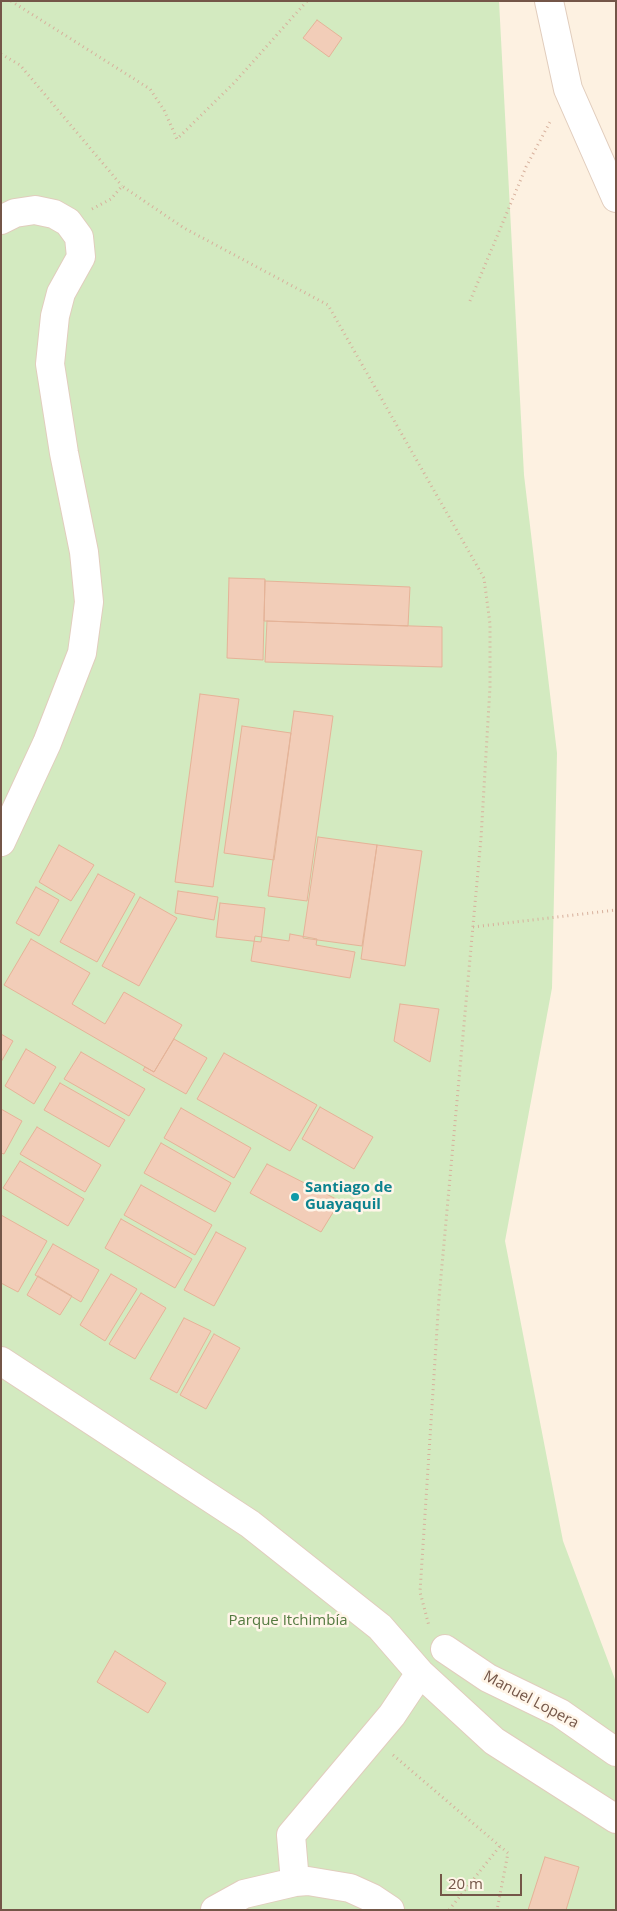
<!DOCTYPE html>
<html>
<head>
<meta charset="utf-8">
<style>
	body { margin:0 }
	#map { position:relative; width:617px; height:1911px; overflow:hidden; background:#fdf1e1; font-family:"Open Sans",sans-serif }
	canvas { display:block }
	.frame { position:absolute; inset:0; border:2px solid #745648; pointer-events:none }
	.scale { position:absolute; left:440px; top:1874px; width:82px; height:22px; box-sizing:border-box; border:2px solid #745648; border-top:0; padding-left:6px; font-size:15px; line-height:18px; white-space:nowrap; color:#745648; -webkit-text-stroke:4px #fff5e8; paint-order:stroke }
</style>
</head>
<body>
<div id="map">
<canvas width="617" height="1911"></canvas>
<div class="frame"></div>
<div class="scale">20 m</div>
</div>
<script>
const context = document.querySelector('canvas').getContext('2d');
context.lineJoin = 'round';
function fill(path, color) { context.fillStyle = color; context.fill(path, 'evenodd'); }
const toPath = rows => new Path2D(rows.map(r => 'M' + r).join(''));
function trace(path, color, width, dash) { context.strokeStyle = color; context.lineWidth = width; context.lineCap = dash ? 'butt' : 'round'; context.setLineDash(dash || []); context.stroke(path); }
function write(font, color, halo, rows, align = 'center') {
  context.font = font + ' "Open Sans",sans-serif'; context.lineWidth = 5; context.setLineDash([]); context.textBaseline = 'middle'; context.strokeStyle = halo; context.fillStyle = color; for (const [text, x, y, turn = 0] of rows) {
    context.save(); context.translate(x, y); context.rotate((+turn || 0) * Math.PI / 180); context.textAlign = isNaN(turn) ? turn : align; if (halo) context.strokeText(text, 0, 0); context.fillText(text, 0, 0); context.restore();
  }
}
fill(toPath([
	[1,1,499,1,524,475,557,753,552,988,505,1241,563,1541,616,1682,616,1910,1,1910]
]), '#d3eac0');
const building = toPath([
	[317,20,342,38,329,57,303,38,317,20],
	[229,578,265,579,263,660,227,658,229,578],
	[265,581,410,587,408,626,264,621,265,581],
	[267,621,442,627,442,667,265,662,267,621],
	[200,694,239,699,213,887,175,882,200,694],
	[294,711,333,716,307,901,268,896,294,711],
	[242,726,291,733,274,860,224,853,242,726],
	[318,837,377,845,362,946,303,938,318,837],
	[59,845,94,865,71,901,39,882,59,845],
	[377,845,422,851,405,966,361,959,377,845],
	[98,874,135,894,97,962,60,942,98,874],
	[36,887,59,900,39,936,16,923,36,887],
	[178,891,218,897,214,920,175,913,178,891],
	[140,897,177,918,139,986,102,966,140,897],
	[220,903,265,908,261,942,216,937,220,903],
	[290,934,317,939,316,945,355,952,350,978,251,961,255,936,289,941,290,934],
	[31,939,90,973,72,1004,105,1024,124,992,182,1025,154,1072,4,985,31,939],
	[400,1004,439,1009,430,1062,394,1041,400,1004],
	[1,1034,13,1041,1,1062,1,1034],
	[174,1039,207,1058,186,1094,143,1070,145,1067,154,1072,174,1039],
	[26,1049,56,1067,34,1104,5,1086,26,1049],
	[81,1052,145,1089,129,1116,64,1079,81,1052],
	[224,1053,317,1105,290,1151,197,1099,224,1053],
	[60,1083,125,1120,109,1147,44,1110,60,1083],
	[320,1107,373,1137,354,1169,302,1139,320,1107],
	[181,1108,251,1148,234,1178,164,1138,181,1108],
	[1,1109,22,1121,4,1154,1,1153,1,1109],
	[37,1127,101,1165,85,1192,20,1154,37,1127],
	[161,1143,231,1183,215,1212,144,1173,161,1143],
	[20,1161,84,1199,68,1226,3,1188,20,1161],
	[267,1164,340,1201,321,1232,250,1193,267,1164],
	[141,1185,212,1225,195,1255,124,1215,141,1185],
	[1,1215,47,1241,18,1292,1,1283,1,1215],
	[121,1219,192,1259,175,1288,105,1248,121,1219],
	[216,1232,246,1248,214,1306,184,1290,216,1232],
	[53,1244,99,1270,81,1302,35,1275,53,1244],
	[111,1274,137,1289,105,1341,80,1325,111,1274],
	[38,1276,72,1296,60,1315,27,1295,38,1276],
	[141,1293,166,1308,135,1359,109,1344,141,1293],
	[184,1318,211,1331,177,1393,150,1379,184,1318],
	[214,1334,240,1348,206,1409,180,1395,214,1334],
	[115,1651,166,1683,148,1713,97,1682,115,1651],
	[545,1857,579,1867,566,1910,528,1910,545,1857]
]);
fill(building, '#f2cdb8');
trace(building, '#e5b398', 1);
const minor = toPath([
	[549,1,568,89,616,198],
	[1,220,15,213,35,210,54,214,68,222,79,237,81,257,61,293,55,316,50,364,64,453,84,552,89,602,82,653,47,743,1,842],
	[1,1361,250,1524,380,1627,420,1673,494,1741,616,1819],
	[445,1649,488,1678,560,1713,616,1752],
	[295,1882,308,1881,350,1888,372,1898,390,1910],
	[215,1910,244,1894,295,1882,291,1835,392,1715,420,1673]
]);
trace(minor, '#e1cdbd', 30);
trace(toPath([
	[11,1,150,89,164,110,177,139,234,83,307,1],
	[1,54,20,65,122,186],
	[92,209,111,199,122,186,184,228,328,305,484,578,490,624,490,687,481,838,439,1298,420,1592,429,1626],
	[470,301,526,167,551,120],
	[473,927,616,910],
	[393,1755,508,1853,497,1910],
	[449,1910,500,1846]
]), '#d7b09c', 3, [1, 4]);
trace(minor, '#fff', 28);
for (const [x, y, r, color] of [
	[295,1197,5,"#0f9aa8"]
]) { const dot = new Path2D(); dot.arc(x, y, r, 0, 2 * Math.PI); context.fillStyle = color; context.fill(dot); trace(dot, '#fff5e8', 2); }
write('bold 15px', '#0d838f', '#fff5e8', [
	["Santiago de",305,1188],
	["Guayaquil",305,1205]
], 'left');
write('15px', '#547a40', '#fff5e8', [
	["Parque Itchimbía",288,1621]
]);
write('15px', '#745648', '#fff5e8', [
	["Manuel Lopera",531,1700,28]
]);
</script>
</body>
</html>
